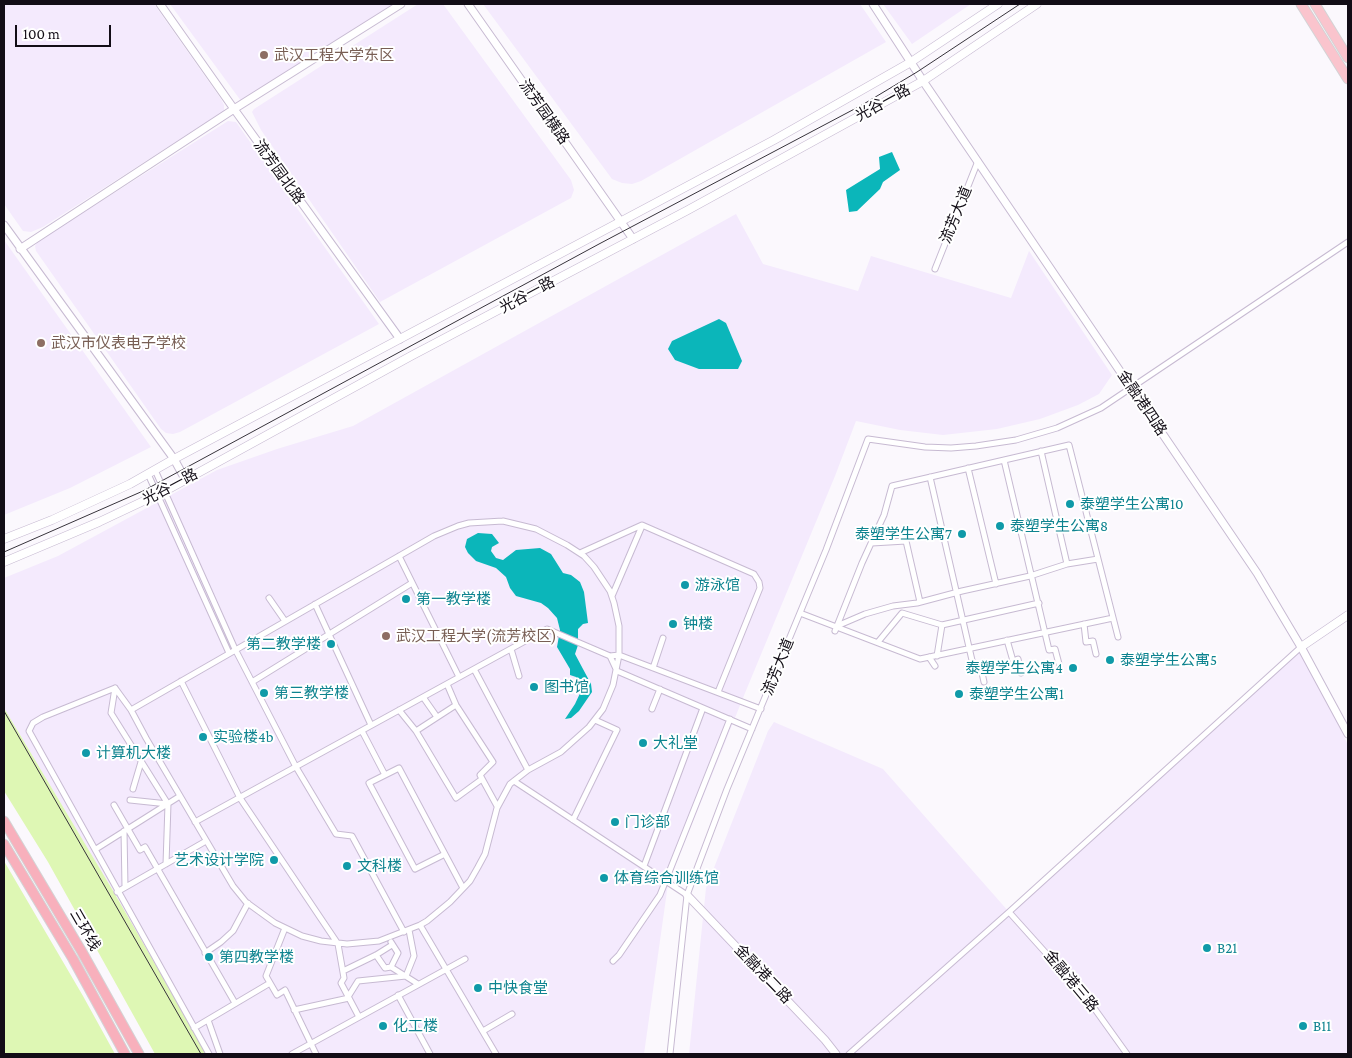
<!DOCTYPE html>
<html>
<head>
<meta charset="utf-8">
<style>
	body { margin:0 }
	#map { position:relative; width:1352px; height:1058px; overflow:hidden; background:#fbf8fd; font-family:"Crimson Pro",serif }
	canvas { display:block }
	.frame { position:absolute; inset:0; border:5px solid #120d16; pointer-events:none }
	.scale { position:absolute; left:15px; top:25px; width:96px; height:22px; box-sizing:border-box; border:2px solid #120d16; border-top:0; padding-left:6px; font-size:15px; line-height:18px; white-space:nowrap; color:#120d16; -webkit-text-stroke:4px #fff; paint-order:stroke }
</style>
</head>
<body>
<div id="map">
<canvas width="1352" height="1058"></canvas>
<div class="frame"></div>
<div class="scale">100 m</div>
</div>
<script>
const context = document.querySelector('canvas').getContext('2d');
context.lineJoin = 'round';
function fill(path, color) { context.fillStyle = color; context.fill(path, 'evenodd'); }
const toPath = rows => new Path2D(rows.map(r => 'M' + r).join(''));
function trace(path, color, width, dash) { context.strokeStyle = color; context.lineWidth = width; context.lineCap = dash ? 'butt' : 'round'; context.setLineDash(dash || []); context.stroke(path); }
function write(font, color, halo, rows, align = 'center') {
  context.font = font + ' "Crimson Pro","Noto Sans SC",serif'; context.lineWidth = 4; context.setLineDash([]); context.textBaseline = 'middle'; context.strokeStyle = halo; context.fillStyle = color; for (const [text, x, y, turn = 0] of rows) {
    context.save(); context.translate(x, y); context.rotate((+turn || 0) * Math.PI / 180); context.textAlign = isNaN(turn) ? turn : align; if (halo) context.strokeText(text, 0, 0); context.fillText(text, 0, 0); context.restore();
  }
}
fill(toPath([
	[4,4,154,4,221,99,224,105,224,111,43,227,31,232,23,231,4,204],
	[170,4,398,4,244,105],
	[418,4,443,4,571,180,574,190,571,198,380,302,261,130,252,112,254,109],
	[483,4,860,4,886,42,641,181,632,184,622,183,612,179],
	[883,4,971,4,912,44],
	[228,121,236,122,379,324,180,432,173,434,166,433,161,429,36,251,35,246,38,241],
	[736,214,763,264,858,291,871,256,1011,298,1029,251,1112,375,1099,394,1078,405,1040,419,997,429,943,435,900,430,856,421,835,476,745,693,668,884,644,1054,207,1054,112,889,4,708,4,578,58,556,217,470,277,449,353,426],
	[4,240,151,447,70,488,4,515],
	[1301,647,1348,745,1348,1054,689,1054,706,888,768,731,774,722,883,769,1009,912]
]), '#f4eafd');
fill(toPath([
	[4,708,112,889,207,1054,155,1054,48,862,4,791],
	[4,861,83,996,115,1054,4,1054]
]), '#def7b4');
fill(toPath([
	[892,152,900,170,883,182,880,189,857,211,849,212,846,190,880,169,879,157],
	[719,319,726,323,742,361,738,369,699,369,675,360,668,349,672,341],
	[478,533,492,534,499,543,492,547,491,551,496,558,503,560,516,550,540,548,551,554,563,573,571,575,580,582,584,592,588,623,583,624,578,629,578,645,575,654,591,684,592,692,579,711,571,718,565,719,575,704,582,689,574,686,576,677,570,675,570,669,557,647,560,630,557,618,548,608,541,603,516,596,510,588,506,577,496,568,476,561,468,553,465,547,467,539]
]), '#0bb6ba');
const minor = toPath([
	[935,269,978,161],
	[1041,451,1067,564],
	[1004,460,1049,650,1055,649,1059,664],
	[968,468,996,584],
	[155,470,235,649,296,767,336,834,352,836,404,932],
	[148,474,229,653],
	[930,477,974,669,981,668,984,682],
	[503,521,536,529,567,545,584,556,594,567,610,591,614,603,619,626,619,655,613,685,603,709,589,727,561,752,528,770,510,784,497,808,485,854,478,867,470,881,450,902,427,921,420,925,379,941,347,944,321,941,302,936,275,923,246,902,233,886,146,738,131,710,434,536,458,526,469,523,503,521],
	[872,543,906,541,920,602],
	[580,553,642,525,754,574,759,582,760,588,718,692],
	[399,556,459,677],
	[612,596,642,526],
	[269,598,285,621],
	[315,604,371,725],
	[800,613,920,659,1113,618],
	[1084,624,1086,642,1093,641,1096,654],
	[837,626,865,614,893,606,917,603,962,591,1030,576,1067,564,1098,559],
	[835,631,862,563,884,515,892,486,1069,445,1118,637],
	[1007,640,1013,661,1018,659,1021,673],
	[878,642,902,613,942,625,1039,603],
	[511,649,519,676],
	[610,656,617,671,752,729],
	[937,656,942,625],
	[929,657,935,666],
	[653,668,663,638],
	[474,669,528,770],
	[181,681,240,798,338,944,344,978,341,983,359,1017],
	[252,682,412,583],
	[447,684,456,705,493,762,480,775,497,806],
	[115,688,43,717,33,723,29,731,209,1054],
	[115,688,111,713,168,804,166,864],
	[115,688,131,710],
	[423,697,437,717],
	[652,709,660,689],
	[399,710,416,731,456,798,482,779],
	[362,731,385,775],
	[416,731,456,705],
	[514,781,687,895],
	[133,789,141,762],
	[130,800,168,804],
	[114,805,140,850,145,847,235,1003],
	[573,820,617,730,595,720],
	[195,822,547,629,610,656,619,655,761,709],
	[124,831,125,887],
	[96,849,180,796],
	[445,854,415,869,369,783,399,768,463,888],
	[644,866,703,708],
	[117,892,206,841],
	[1009,912,1089,1001,1127,1054],
	[420,925,496,1054],
	[285,928,266,976,277,995,285,990,316,1054],
	[391,942,398,953,391,967],
	[205,953,221,942,233,931,248,903],
	[376,955,385,968,391,967,418,984],
	[613,961,619,955,660,895,730,719],
	[343,971,376,955,392,945],
	[398,995,430,1054],
	[348,997,358,981,406,976,414,956,409,930],
	[294,1010,349,998],
	[208,1020,220,1054],
	[194,1028,270,983],
	[483,1031,512,1014],
	[292,1054,465,959],
	[670,1054,687,895,727,789,826,550,868,439,925,447,951,448,976,446,1016,440,1057,428,1101,408,1348,242],
	[849,1054,1009,912,1301,647]
]);
const tertiary = toPath([
	[160,4,234,109,400,339],
	[468,4,633,239],
	[873,4,923,81,1257,573,1301,647,1348,734],
	[4,225,174,459,185,479],
	[20,249,234,109,401,4],
	[687,895,825,1040,836,1054]
]);
const secondary = toPath([
	[4,539,52,520,130,484,174,459,774,140,911,62,998,4],
	[4,562,99,522,165,491,411,356,688,210,923,81,1037,4],
	[1301,647,1348,615]
]);
const primary = toPath([
	[1301,4,1348,79],
	[1315,4,1348,58]
]);
const trunk = toPath([
	[4,821,82,952,139,1054],
	[4,844,73,959,125,1054]
]);
trace(minor, '#c7bad2', 7);
trace(tertiary, '#c7bad2', 9);
trace(secondary, '#c7bad2', 9);
trace(primary, '#d4d3d5', 11);
trace(trunk, '#d4d3d5', 11);
trace(minor, '#fff', 5);
trace(tertiary, '#fff', 7);
trace(secondary, '#fff', 8);
trace(primary, '#fac4cd', 9);
trace(trunk, '#f8b0bc', 9);
trace(toPath([
	[4,552,143,491,599,244,862,105,917,72,1020,4],
	[4,711,201,1054]
]), '#37333b', 1);
for (const [x, y, r, color] of [
	[264,55,5,"#8d6e63"],
	[41,343,5,"#8d6e63"],
	[1070,504,5,"#0f9aa8"],
	[1000,526,5,"#0f9aa8"],
	[962,534,5,"#0f9aa8"],
	[685,585,5,"#0f9aa8"],
	[406,599,5,"#0f9aa8"],
	[673,624,5,"#0f9aa8"],
	[386,636,5,"#8d6e63"],
	[331,644,5,"#0f9aa8"],
	[1110,660,5,"#0f9aa8"],
	[1073,668,5,"#0f9aa8"],
	[534,687,5,"#0f9aa8"],
	[264,693,5,"#0f9aa8"],
	[959,694,5,"#0f9aa8"],
	[203,737,5,"#0f9aa8"],
	[643,743,5,"#0f9aa8"],
	[86,753,5,"#0f9aa8"],
	[615,822,5,"#0f9aa8"],
	[274,860,5,"#0f9aa8"],
	[347,866,5,"#0f9aa8"],
	[604,878,5,"#0f9aa8"],
	[1207,948,5,"#0f9aa8"],
	[209,957,5,"#0f9aa8"],
	[478,988,5,"#0f9aa8"],
	[383,1026,5,"#0f9aa8"],
	[1303,1026,5,"#0f9aa8"]
]) { const dot = new Path2D(); dot.arc(x, y, r, 0, 2 * Math.PI); context.fillStyle = color; context.fill(dot); trace(dot, '#fff', 2); }
write('15px', '#785e54', '#fff', [
	["武汉工程大学东区",274,55],
	["武汉市仪表电子学校",51,343],
	["武汉工程大学(流芳校区)",396,636]
], 'left');
write('15px', '#120d16', '#fff', [
	["光谷一路",883,103,-29],
	["流芳园横路",544,112,55],
	["流芳园北路",279,172,54],
	["流芳大道",956,215,-68],
	["光谷一路",527,295,-28],
	["金融港四路",1142,403,56],
	["光谷一路",170,487,-28],
	["流芳大道",778,667,-68],
	["三环线",85,930,60],
	["金融港二路",763,974,46],
	["金融港三路",1071,981,50]
]);
write('15px', '#0d838f', '#fff', [
	["泰塑学生公寓10",1080,504],
	["泰塑学生公寓8",1010,526],
	["泰塑学生公寓7",952,534,"right"],
	["游泳馆",695,585],
	["第一教学楼",416,599],
	["钟楼",683,624],
	["第二教学楼",321,644,"right"],
	["泰塑学生公寓5",1120,660],
	["泰塑学生公寓4",1063,668,"right"],
	["图书馆",544,687],
	["第三教学楼",274,693],
	["泰塑学生公寓1",969,694],
	["实验楼4b",213,737],
	["大礼堂",653,743],
	["计算机大楼",96,753],
	["门诊部",625,822],
	["艺术设计学院",264,860,"right"],
	["文科楼",357,866],
	["体育综合训练馆",614,878],
	["B21",1217,948],
	["第四教学楼",219,957],
	["中快食堂",488,988],
	["化工楼",393,1026],
	["B11",1313,1026]
], 'left');
</script>
</body>
</html>
